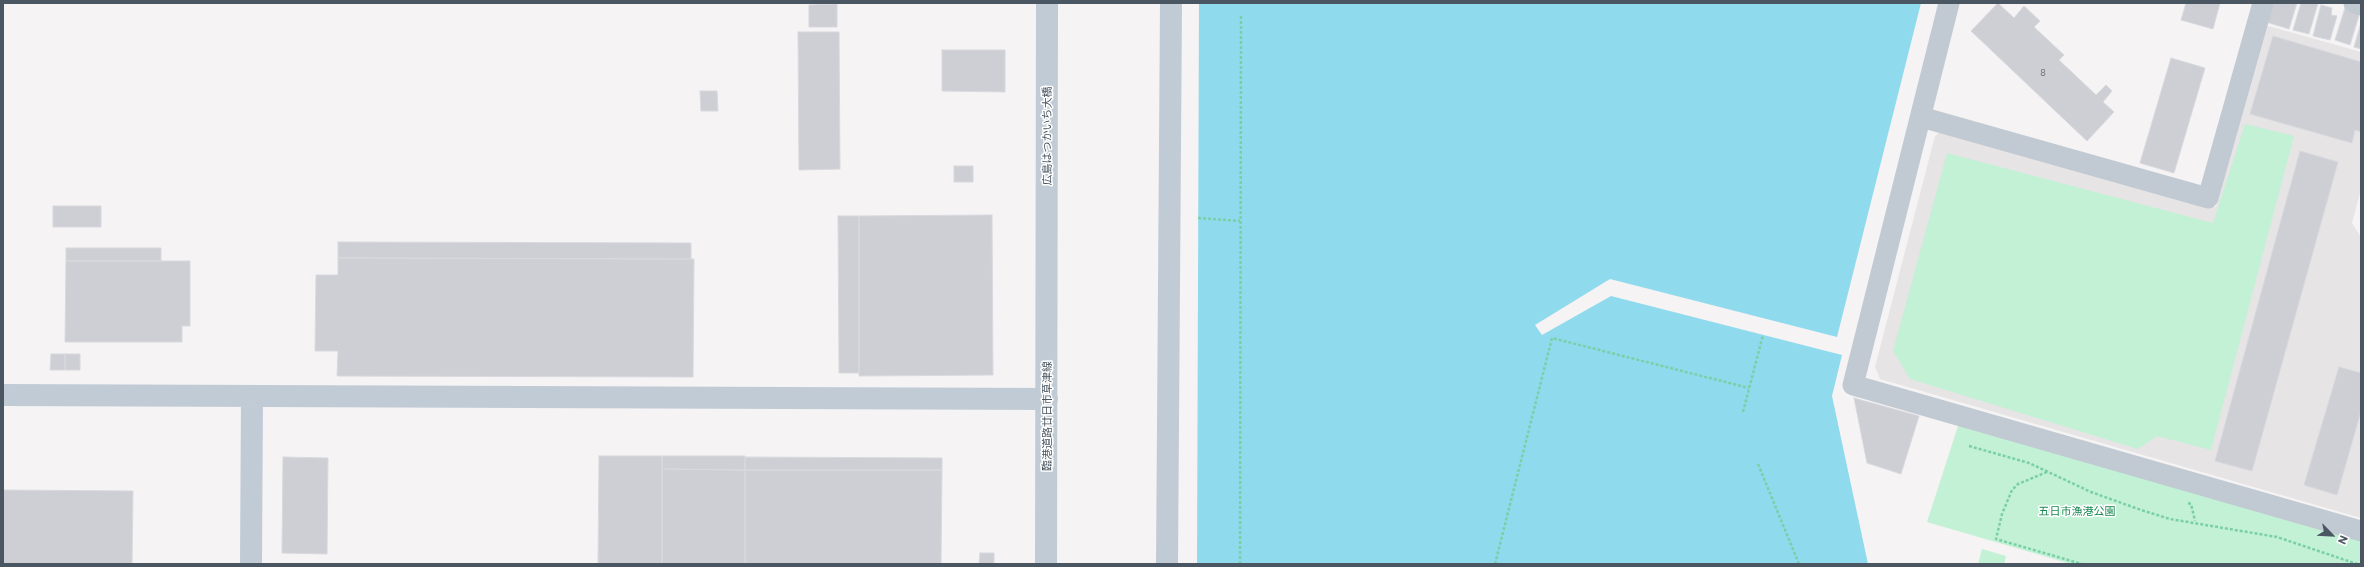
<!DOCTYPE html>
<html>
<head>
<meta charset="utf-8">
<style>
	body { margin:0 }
	#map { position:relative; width:2364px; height:567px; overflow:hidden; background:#f5f3f3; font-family:Commissioner,sans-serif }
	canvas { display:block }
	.frame { position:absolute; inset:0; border:4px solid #4a5661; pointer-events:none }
	.north { position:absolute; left:2312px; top:515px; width:40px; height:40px; -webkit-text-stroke:3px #fff; paint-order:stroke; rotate:114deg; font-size:11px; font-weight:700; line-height:16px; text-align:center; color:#4a5661 }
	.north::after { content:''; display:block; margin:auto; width:14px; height:18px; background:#4a5661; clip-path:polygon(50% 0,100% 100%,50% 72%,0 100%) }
</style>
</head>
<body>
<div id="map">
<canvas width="2364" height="567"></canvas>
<div class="frame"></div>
<div class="north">N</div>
</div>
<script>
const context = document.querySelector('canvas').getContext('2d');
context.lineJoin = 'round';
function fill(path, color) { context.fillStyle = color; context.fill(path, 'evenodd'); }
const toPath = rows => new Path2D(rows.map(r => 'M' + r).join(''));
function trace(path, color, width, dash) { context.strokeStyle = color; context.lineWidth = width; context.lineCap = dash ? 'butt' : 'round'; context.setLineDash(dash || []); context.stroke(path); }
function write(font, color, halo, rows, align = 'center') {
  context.font = font + ' Commissioner,"Noto Sans JP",sans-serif'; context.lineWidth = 3; context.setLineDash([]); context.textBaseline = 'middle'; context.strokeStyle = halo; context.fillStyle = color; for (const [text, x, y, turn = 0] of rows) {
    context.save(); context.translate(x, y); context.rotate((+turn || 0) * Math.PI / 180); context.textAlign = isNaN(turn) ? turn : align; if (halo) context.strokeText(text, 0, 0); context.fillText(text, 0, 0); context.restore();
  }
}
fill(toPath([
	[2265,25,2361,52,2361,189,2352,223,2361,237,2361,518,1880,379,1875,367,1935,136,1941,131,2216,207]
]), '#e6e4e5');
fill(toPath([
	[2245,124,2294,136,2211,450,2157,436,2138,449,1910,379,1893,351,1947,153,2213,223],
	[1959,423,2361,539,2361,564,2071,564,1927,522],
	[1982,549,2006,556,2004,564,1978,564]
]), '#c3f1d5');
fill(toPath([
	[1199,3,1921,3,1837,337,1610,279,1535,325,1542,335,1611,296,1842,355,1832,396,1868,564,1197,564]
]), '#90daee');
const building = toPath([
	[1998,3,2014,18,2024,6,2040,21,2034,27,2064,55,2059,60,2096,95,2106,85,2112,91,2103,102,2114,112,2087,141,1971,31,1998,3],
	[2186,3,2220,3,2213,29,2181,20,2186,3],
	[2272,3,2297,3,2289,29,2266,22,2272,3],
	[2301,3,2318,3,2309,34,2293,30,2301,3],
	[837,4,837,27,809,27,809,5,837,4],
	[2321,5,2332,8,2331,15,2337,16,2330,40,2313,36,2321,5],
	[2345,8,2360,12,2350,45,2335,40,2345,8],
	[2361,23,2361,49,2354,47,2361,23],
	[798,32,839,32,840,169,799,170,798,32],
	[2273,36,2361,62,2361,132,2355,130,2352,143,2250,114,2273,36],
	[942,50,1005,50,1005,92,942,91,942,50],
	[2171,58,2205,68,2174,173,2140,163,2171,58],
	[700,91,717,91,718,111,701,111,700,91],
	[2300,151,2338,162,2252,471,2215,461,2300,151],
	[954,166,973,166,973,182,954,182,954,166],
	[53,206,101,206,101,227,53,227,53,206],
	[992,215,993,375,859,376,859,216,992,215],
	[838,216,859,216,859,373,839,373,838,216],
	[338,242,691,243,691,259,338,258,338,242],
	[66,248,161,248,161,261,66,261,66,248],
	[338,258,694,259,693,377,337,376,338,351,315,351,316,275,338,275,338,258],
	[66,261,190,261,190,326,182,326,182,342,65,342,66,261],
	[51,354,65,354,65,370,50,370,51,354],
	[65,354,80,354,80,370,65,370,65,354],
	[2339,367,2361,373,2361,411,2337,495,2304,485,2339,367],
	[1854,398,1919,416,1901,474,1867,463,1854,398],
	[599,456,662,456,662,564,598,564,599,456],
	[662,456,745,456,745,470,662,469,662,456],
	[283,457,328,458,327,554,282,553,283,457],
	[745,457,942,458,942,470,745,470,745,457],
	[662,469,745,470,745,564,662,564,662,469],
	[745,470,942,470,941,564,745,564,745,470],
	[3,490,133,491,132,564,3,564,3,490],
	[980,553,994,553,994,564,979,564,980,553]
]);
fill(building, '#cdcfd5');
trace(building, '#d7d9de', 1);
trace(toPath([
	[1198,218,1240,221],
	[1743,412,1763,335],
	[1969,446,2029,463,2091,492,2141,510,2170,519,2277,537,2357,564],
	[1758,464,1799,564],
	[2047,472,2018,484,2012,490,2002,514,1996,539,2082,564],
	[2188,503,2191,504,2195,521],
	[1240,564,1241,16],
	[1495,564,1552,338,1749,388]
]), '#7ad0a6', 2.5, [3, 2]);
trace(toPath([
	[1949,3,1853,385,2361,531],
	[2354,3,2361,5],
	[1921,117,2208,198,2263,3]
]), '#c1cad2', 21);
trace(toPath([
	[3,395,1047,399],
	[251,564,252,396],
	[1046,564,1047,3],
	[1167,564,1171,3]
]), '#c1cbd6', 22);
write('9px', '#6b747e', null, [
	["8",2043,73]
]);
write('11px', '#4a5661', '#fff', [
	["広島はつかいち大橋",1047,136,-90],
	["臨港道路廿日市草津線",1047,416,-90]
]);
write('11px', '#17864f', '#fff', [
	["五日市漁港公園",2077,511]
]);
</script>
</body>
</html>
